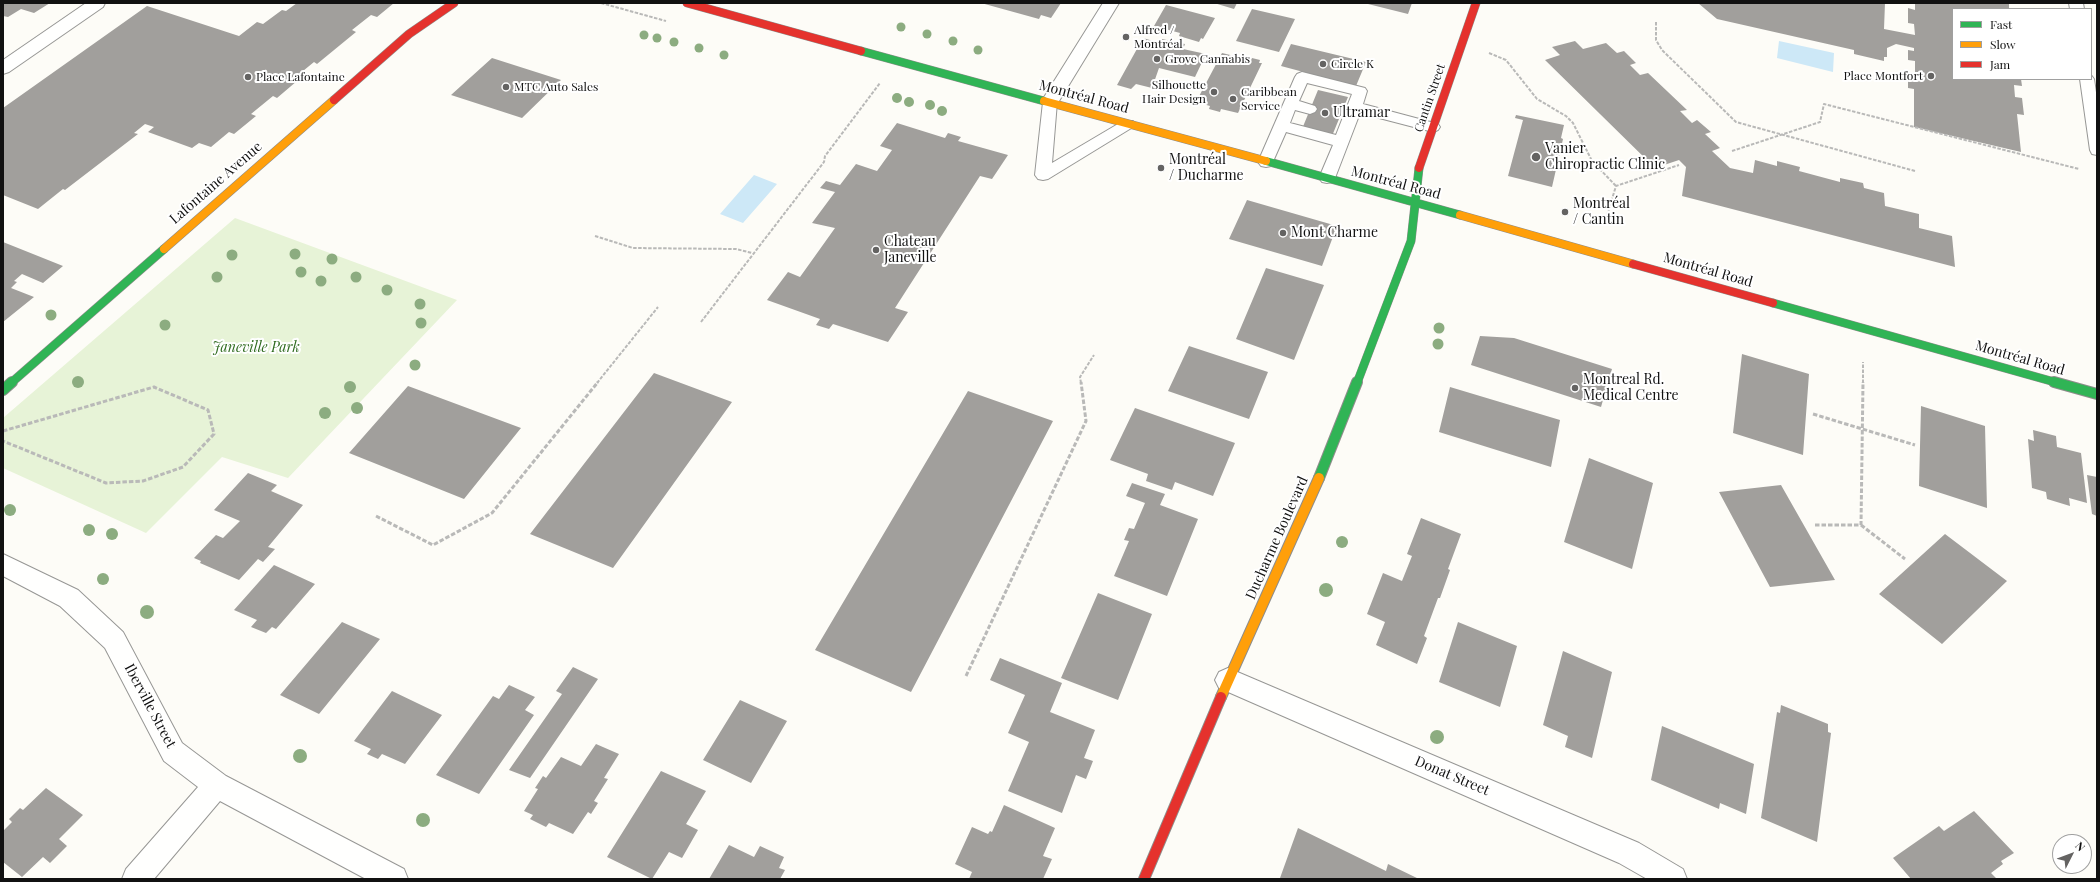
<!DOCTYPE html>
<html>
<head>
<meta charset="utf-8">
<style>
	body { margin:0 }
	#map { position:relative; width:2100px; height:882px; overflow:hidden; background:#fdfcf7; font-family:"Playfair Display",serif }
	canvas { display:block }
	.frame { position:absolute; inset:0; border:4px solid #111; pointer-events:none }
	.legend { position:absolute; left:1952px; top:8px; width:140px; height:72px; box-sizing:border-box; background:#fff; border:1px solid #a0a0a0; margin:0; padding:5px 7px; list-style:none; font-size:12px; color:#111 }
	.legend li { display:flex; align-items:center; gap:8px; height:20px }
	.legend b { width:20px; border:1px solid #a0a0a0 }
	.north { position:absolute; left:2052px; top:834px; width:40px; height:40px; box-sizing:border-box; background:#fff; border:1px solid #a0a0a0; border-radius:50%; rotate:48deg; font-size:11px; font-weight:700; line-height:16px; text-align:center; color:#111 }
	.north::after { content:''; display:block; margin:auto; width:14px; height:18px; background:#646362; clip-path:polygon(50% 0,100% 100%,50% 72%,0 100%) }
</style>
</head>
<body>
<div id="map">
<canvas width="2100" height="882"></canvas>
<div class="frame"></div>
<ul class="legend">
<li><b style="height:5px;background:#30b455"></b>Fast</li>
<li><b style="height:5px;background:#ff9f0a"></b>Slow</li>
<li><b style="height:5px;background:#e5322d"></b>Jam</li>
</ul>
<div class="north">N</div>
</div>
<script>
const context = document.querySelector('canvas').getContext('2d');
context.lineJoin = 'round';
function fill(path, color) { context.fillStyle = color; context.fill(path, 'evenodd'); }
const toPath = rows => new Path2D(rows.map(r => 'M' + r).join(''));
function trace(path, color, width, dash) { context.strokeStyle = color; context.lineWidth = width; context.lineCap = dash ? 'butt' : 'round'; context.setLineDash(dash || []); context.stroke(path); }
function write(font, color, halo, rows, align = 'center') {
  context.font = font + ' "Playfair Display",serif'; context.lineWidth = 4; context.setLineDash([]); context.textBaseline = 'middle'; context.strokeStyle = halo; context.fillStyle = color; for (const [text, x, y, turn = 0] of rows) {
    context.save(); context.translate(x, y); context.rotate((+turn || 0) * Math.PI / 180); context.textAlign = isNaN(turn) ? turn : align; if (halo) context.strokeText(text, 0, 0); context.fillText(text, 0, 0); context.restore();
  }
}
fill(toPath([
	[235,218,457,300,288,478,222,457,146,533,3,468,3,418]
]), '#e7f3d7');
fill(toPath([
	[1779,41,1834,53,1833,72,1777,58],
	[754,175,777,184,743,223,720,214]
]), '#cde8f7');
fill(toPath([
	[3,3,50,3,34,13,21,9,8,17,3,16],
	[297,3,394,3,377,17,371,15,352,30,356,32,317,64,314,62,292,80,297,81,277,98,273,96,251,114,256,116,234,134,229,132,211,147,199,143,192,148,148,132,154,127,145,124,134,133,138,134,65,190,63,189,38,209,3,195,3,108,147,6,239,36,257,22,263,24,282,10,286,11],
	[981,3,1061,3,1051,18,1041,15,1039,19],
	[1214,3,1237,3,1234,9],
	[1364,3,1412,3,1408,14],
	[1698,3,1885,3,1884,29,1915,35,1914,24,1908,23,1908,8,1915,10,1915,3,2009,3,2009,9,1953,9,1953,79,2021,79,2022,86,2014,85,2015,97,2022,98,2024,115,2017,114,2021,152,1914,127,1914,89,1908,88,1908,72,1915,74,1915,61,1908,60,1908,50,1914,51,1914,48,1896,44,1887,48,1887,57,1884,57,1884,61,1854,54,1854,50,1717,19],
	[1166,5,1215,18,1203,39,1201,38,1199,42,1179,36,1180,33,1154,26],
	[1252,9,1295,19,1279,52,1236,41],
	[1143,38,1160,43,1162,39,1185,44,1183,49,1206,54,1195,77,1159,68,1152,88,1136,84,1131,89,1117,85],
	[1575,41,1583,49,1606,43,1617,53,1624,51,1636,63,1630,65,1640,75,1648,73,1687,110,1680,111,1692,123,1697,120,1711,132,1705,134,1720,148,1712,151,1730,168,1753,173,1755,160,1777,166,1777,161,1800,167,1799,171,1840,182,1840,178,1863,183,1864,188,1884,193,1885,206,1919,214,1919,228,1952,236,1955,267,1682,196,1686,167,1679,160,1655,168,1545,60,1560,55,1552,47],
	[1291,44,1366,62,1356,86,1281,66],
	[1222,53,1251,60,1252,58,1260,60,1259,63,1262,63,1238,113,1221,109,1220,112,1209,109,1210,106,1196,102],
	[492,58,561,80,522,118,451,95],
	[1318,90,1348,97,1332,136,1302,129],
	[1516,115,1564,125,1561,138,1563,139,1552,187,1508,176,1523,120,1515,118],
	[897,123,945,138,948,133,961,137,958,141,1008,155,992,179,980,176,895,308,908,312,888,342,833,324,829,329,816,325,820,319,767,300,788,272,800,277,835,228,812,223,835,192,820,188,826,181,840,185,856,164,877,171,892,150,880,146],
	[1247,200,1337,226,1322,266,1229,239],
	[3,242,63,266,43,283,22,274,14,281,17,282,11,288,34,297,3,322],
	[1266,268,1324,285,1294,360,1236,339],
	[1480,336,1514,338,1612,369,1601,407,1471,365],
	[1189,346,1268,372,1249,419,1168,391],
	[1742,354,1809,374,1803,455,1733,433],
	[654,373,732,402,613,568,530,534],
	[408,386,521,428,464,499,349,453],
	[1450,387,1560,420,1551,467,1439,432],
	[968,391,1053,421,911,692,815,650],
	[1921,406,1985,426,1987,508,1919,486],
	[1135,408,1235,443,1213,496,1175,482,1172,490,1146,481,1148,474,1110,460],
	[2033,430,2056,436,2057,447,2081,453,2087,503,2069,498,2070,506,2047,499,2046,492,2032,488,2028,439,2034,441],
	[1589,458,1653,483,1632,569,1564,542],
	[248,473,277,485,271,491,303,505,268,547,275,549,263,562,258,559,239,580,200,563,201,561,194,558,216,535,223,538,240,521,214,510],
	[2087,475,2097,477,2097,516,2092,514],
	[1132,483,1165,494,1160,505,1198,519,1167,596,1114,576,1129,541,1124,540,1129,528,1134,529,1145,503,1126,496],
	[1781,485,1835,580,1770,587,1719,492],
	[1421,518,1461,534,1448,569,1450,570,1440,598,1438,598,1424,636,1427,638,1417,664,1376,645,1385,622,1367,614,1383,573,1402,581,1412,556,1407,554],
	[1945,534,2007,581,1942,644,1879,594],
	[274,565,315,584,276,629,272,627,266,633,251,627,257,620,234,610],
	[1098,593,1152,614,1118,700,1061,678],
	[342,622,380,639,319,714,280,695],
	[1458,622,1517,646,1500,707,1439,682],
	[1563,651,1612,672,1592,758,1565,747,1568,736,1543,725],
	[1000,658,1062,683,1050,712,1095,730,1084,758,1093,761,1086,779,1076,775,1062,813,1008,791,1029,742,1008,733,1025,695,990,680],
	[573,667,598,679,530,778,509,770,562,694,556,691],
	[509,685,535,697,525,710,534,715,479,794,436,775,493,696,499,699],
	[392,691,442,715,405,764,382,754,378,759,367,754,371,749,354,741],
	[740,700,787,721,751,783,703,760],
	[1781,705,1828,724,1828,732,1831,733,1817,842,1761,818,1777,712,1780,713],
	[1662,726,1754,764,1746,814,1720,803,1719,809,1651,780],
	[596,744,619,754,604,778,608,779,594,801,598,803,591,814,588,812,573,834,549,823,546,827,530,819,533,815,524,811,538,789,535,788,543,776,546,778,561,757,581,766],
	[661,771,706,791,686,824,698,830,682,858,669,852,652,879,607,857],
	[46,788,83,815,59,839,67,846,50,863,43,857,22,877,3,862,3,831,12,822,9,819,20,808,23,810],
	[1004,805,1055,828,1043,856,1052,859,1043,879,969,879,972,872,955,864,972,827,988,834,990,831,992,832],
	[1974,811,2014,853,2001,861,2003,864,1991,873,1997,879,1911,879,1893,858,1939,826,1944,831],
	[1298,828,1386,871,1388,864,1419,879,1282,879,1280,878],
	[729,845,754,857,760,846,784,857,779,868,785,870,780,879,709,879]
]), '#a19f9c');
const lane = toPath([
	[2069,3,2083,3,2084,9,2070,9,2069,3],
	[1302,72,1365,88,1367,91,1363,104,1438,124,1440,127,1438,130,1433,132,1360,113,1335,178,1332,182,1327,183,1322,182,1319,178,1333,145,1286,132,1271,166,1266,167,1261,166,1258,162,1295,77,1297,74,1302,72],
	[1307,83,1352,94,1336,135,1290,123,1295,110,1310,114,1315,112,1317,109,1315,106,1299,101,1307,83],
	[2091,75,2094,79,2097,99,2097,155,2092,154,2090,150,2080,79,2091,79,2091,75],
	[1050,97,1055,99,1057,102,1052,163,1123,121,1133,121,1135,124,1133,127,1048,179,1043,180,1038,179,1035,175,1043,102,1045,99,1050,97]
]);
const street = toPath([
	[86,3,105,3,103,7,9,72,3,74,3,60,86,3],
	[1103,3,1119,3,1056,106,1050,108,1044,106,1041,102,1103,3],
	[3,554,78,590,123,632,182,743,226,776,404,869,408,879,366,879,220,801,154,879,122,879,126,869,198,787,164,761,105,648,60,606,3,576,3,554],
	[1228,668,1639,843,1683,869,1687,879,1647,879,1619,863,1219,688,1215,680,1219,672,1228,668]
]);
const fastFar1 = toPath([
	[861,51,1044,101],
	[1266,161,1460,215],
	[1773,303,2058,383],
	[11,383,164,249],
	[1357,383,1411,241,1419,168]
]);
const fast = toPath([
	[2054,382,2097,394],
	[3,390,12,382],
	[1319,478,1357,382]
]);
const slowFar1 = toPath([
	[1044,101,1266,161],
	[1460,215,1633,264],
	[164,249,334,100]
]);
const slow = toPath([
	[1221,697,1319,478]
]);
const jamFar1 = toPath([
	[687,3,861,51],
	[334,100,409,34,454,3],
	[1419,168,1476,3],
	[1633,264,1773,303]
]);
const jam = toPath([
	[1144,879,1221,697]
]);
trace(lane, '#979795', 2);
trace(street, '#979795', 2);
trace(fastFar1, '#8e8d8b', 9);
trace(fast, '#8e8d8b', 12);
trace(slowFar1, '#8e8d8b', 9);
trace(slow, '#8e8d8b', 12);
trace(jamFar1, '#8e8d8b', 9);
trace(jam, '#8e8d8b', 12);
trace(toPath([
	[601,3,666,21],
	[1656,22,1656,40,1662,50,1736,122,1915,171],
	[1489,53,1506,60,1537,99,1566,116,1573,123,1592,161,1616,186],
	[1732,151,1820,122,1824,104,2079,169],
	[1604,225,1616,186,1679,165],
	[595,236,633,248,736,249,752,253],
	[701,322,824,162,825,156,880,83],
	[597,383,658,307],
	[1081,383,1080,377,1094,355],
	[1863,383,1863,362]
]), '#b9b9b8', 2, [3.5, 1.5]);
trace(toPath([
	[1813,414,1915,445],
	[3,431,154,387,208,410,214,434,183,467,143,481,106,483,3,441],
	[376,516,433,545,492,513,598,382],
	[1815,525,1861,525,1863,382],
	[1861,525,1905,559],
	[966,676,1086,421,1081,382]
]), '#b9b9b8', 3, [4.5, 2]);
fill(lane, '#fffffe');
fill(street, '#fffffe');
trace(fastFar1, '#30b455', 8);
trace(fast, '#30b455', 10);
trace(slowFar1, '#ff9f0a', 8);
trace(slow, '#ff9f0a', 10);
trace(jamFar1, '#e5322d', 8);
trace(jam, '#e5322d', 10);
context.fillStyle = '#8cac80';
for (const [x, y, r] of [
	[901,27,4.5],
	[927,34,4.5],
	[644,35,4.5],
	[657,38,4.5],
	[953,41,4.5],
	[674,42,4.5],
	[699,48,4.5],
	[978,50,4.5],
	[724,55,4.5],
	[897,98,5],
	[909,102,5],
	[930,105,5],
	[942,111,5],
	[295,254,5.5],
	[232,255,5.5],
	[332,259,5.5],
	[301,272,5.5],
	[217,277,5.5],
	[356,277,5.5],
	[321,281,5.5],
	[387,290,5.5],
	[420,304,5.5],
	[51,315,5.5],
	[421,323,5.5],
	[165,325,5.5],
	[1439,328,5.5],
	[1438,344,5.5],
	[415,365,5.5],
	[78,382,6],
	[350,387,6],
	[357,408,6],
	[325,413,6],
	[10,510,6],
	[89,530,6],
	[112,534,6],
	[1342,542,6],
	[103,579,6],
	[1326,590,7],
	[147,612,7],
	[1437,737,7],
	[300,756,7],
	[423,820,7]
]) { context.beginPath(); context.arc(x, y, r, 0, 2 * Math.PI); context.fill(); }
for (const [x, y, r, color] of [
	[1126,37,4,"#646362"],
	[1157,59,4,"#646362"],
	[1323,64,4,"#646362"],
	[1931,76,4,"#646362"],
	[248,77,4,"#646362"],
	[506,87,4,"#646362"],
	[1214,92,4,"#646362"],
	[1233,99,4,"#646362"],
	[1325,113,4,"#646362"],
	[1536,157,5,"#646362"],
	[1161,168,4,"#646362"],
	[1565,212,4,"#646362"],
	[1283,233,4,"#646362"],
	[876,250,4,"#646362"],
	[1575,388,4,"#646362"]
]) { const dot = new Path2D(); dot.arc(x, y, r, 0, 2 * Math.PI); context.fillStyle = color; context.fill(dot); trace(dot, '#fff', 1.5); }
write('12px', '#111', '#fff', [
	["Alfred /",1134,30],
	["Montréal",1134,44],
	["Grove Cannabis",1165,59],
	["Circle K",1331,64],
	["Place Montfort",1923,76,"right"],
	["Place Lafontaine",256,77],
	["Silhouette",1206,85,"right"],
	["Hair Design",1206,99,"right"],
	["MTC Auto Sales",514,87],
	["Caribbean",1241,92],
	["Service",1241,106]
], 'left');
write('12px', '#111', '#fff', [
	["Cantin Street",1430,98,-71]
]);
write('14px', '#111', '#fff', [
	["Montréal Road",1084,97,15],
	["Lafontaine Avenue",216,183,-41],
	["Montréal Road",1396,183,15],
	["Montréal Road",1708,270,16],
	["Montréal Road",2020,358,16],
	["Ducharme Boulevard",1277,538,-66],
	["Iberville Street",150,706,62],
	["Donat Street",1452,776,23]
]);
write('14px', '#111', '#fff', [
	["Ultramar",1333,113],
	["Vanier",1545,149],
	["Chiropractic Clinic",1545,165],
	["Montréal",1169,160],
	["/ Ducharme",1169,176],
	["Montréal",1573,204],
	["/ Cantin",1573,220],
	["Mont Charme",1291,233],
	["Chateau",884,242],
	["Janeville",884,258],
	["Montreal Rd.",1583,380],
	["Medical Centre",1583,396]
], 'left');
write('italic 14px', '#2f6b1f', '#fff', [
	["Janeville Park",256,348]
]);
</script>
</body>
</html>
